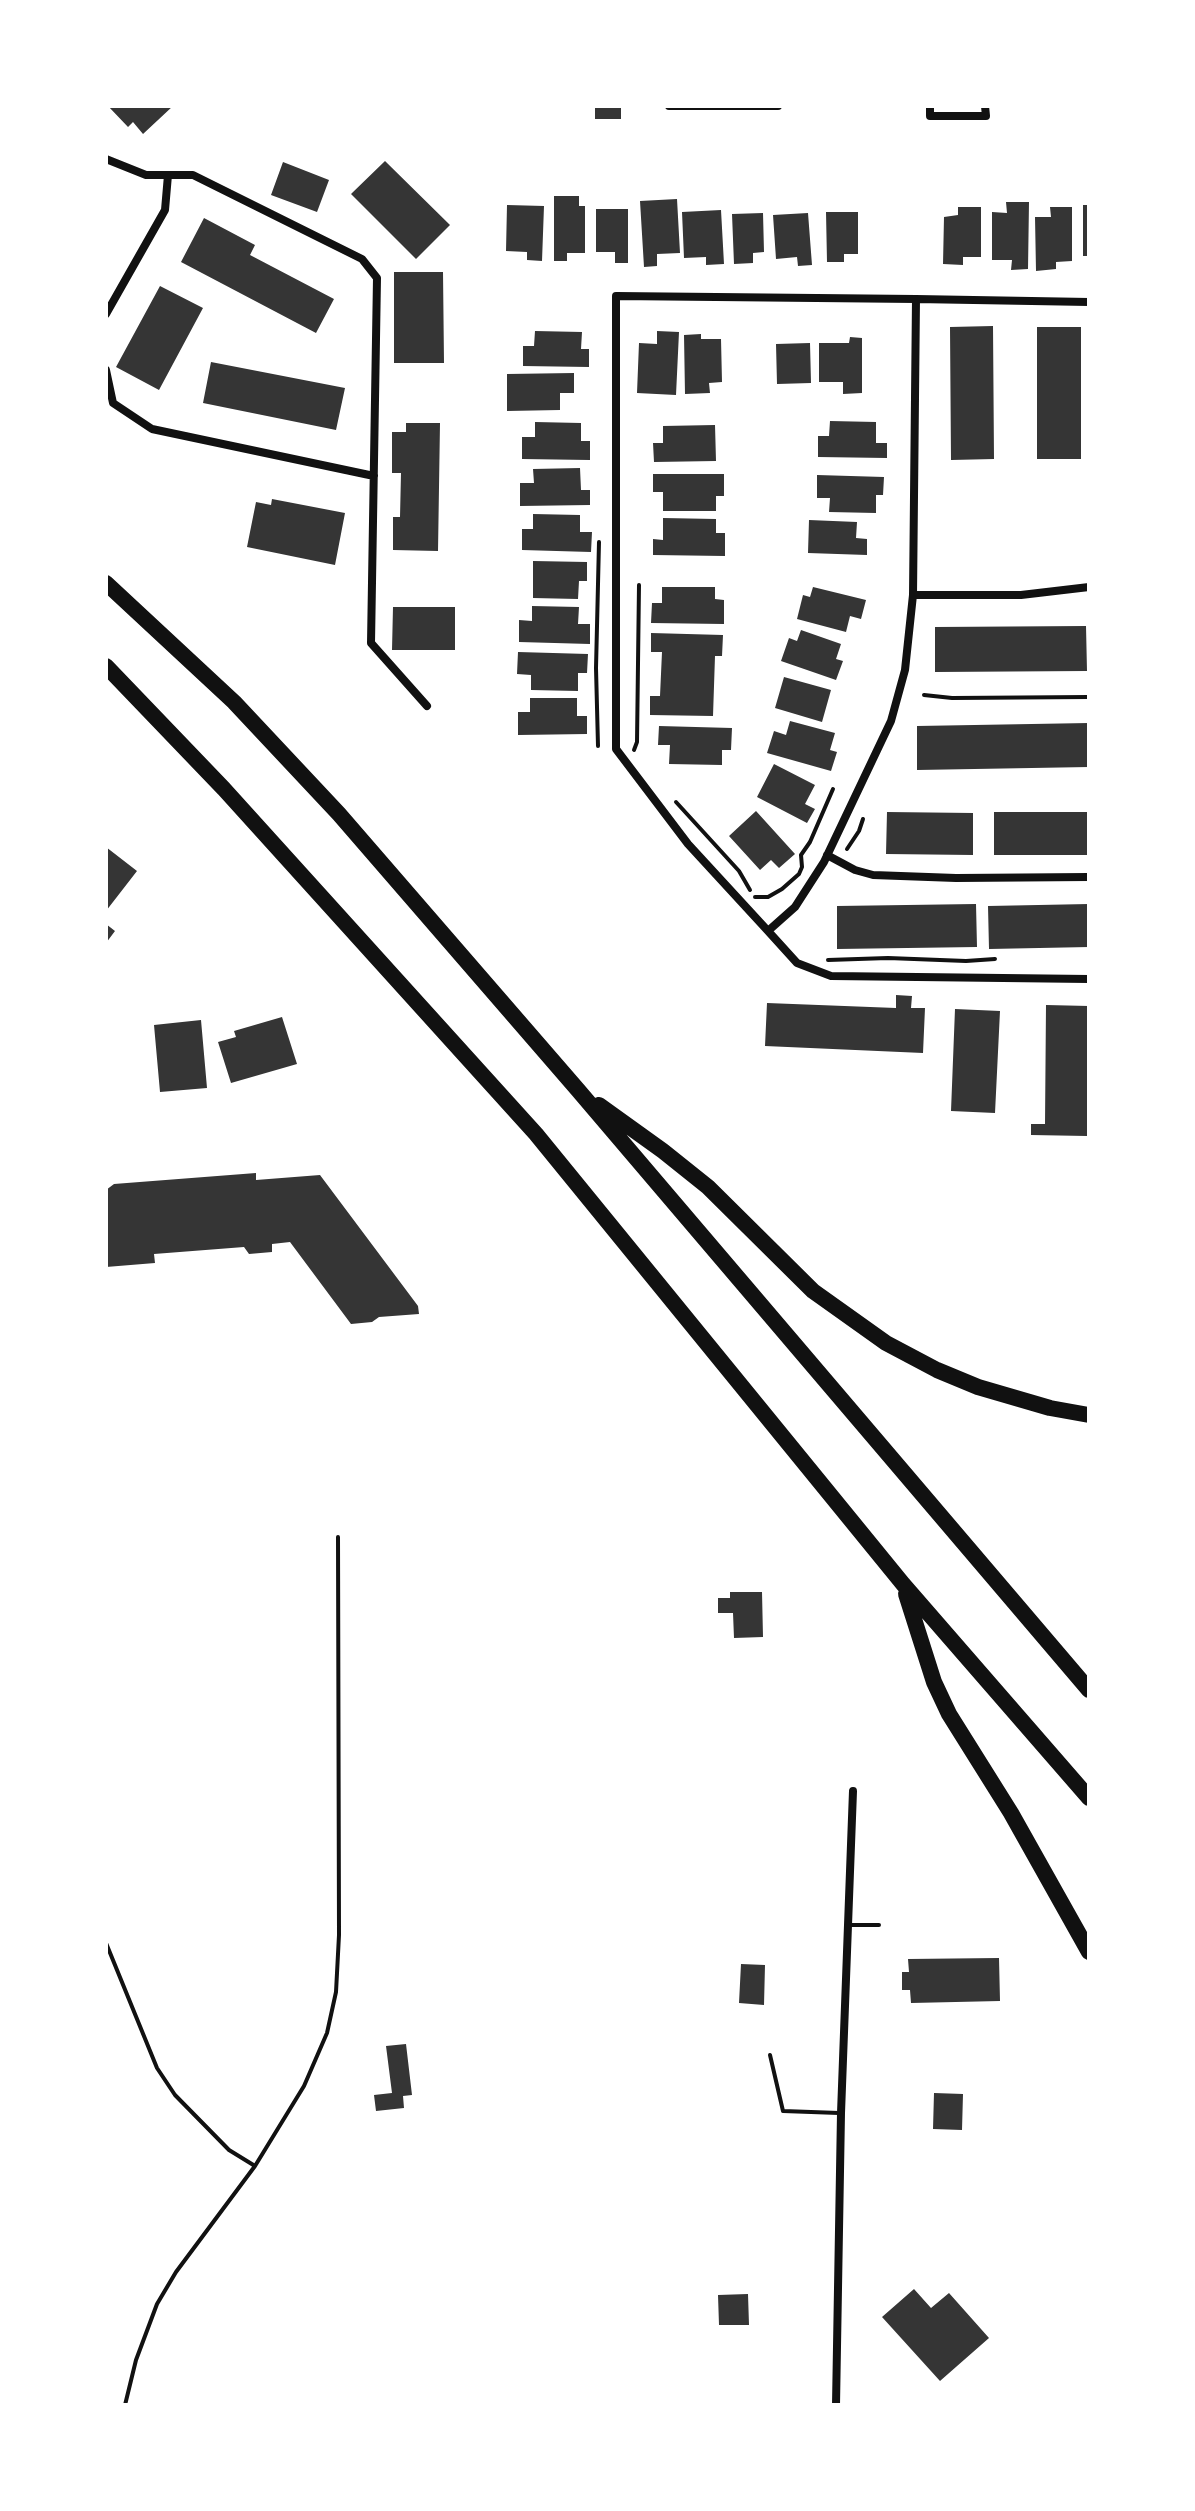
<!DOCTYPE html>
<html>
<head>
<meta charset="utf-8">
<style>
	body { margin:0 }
	#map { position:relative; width:1195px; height:2511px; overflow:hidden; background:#fff; font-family:"Asap Condensed",sans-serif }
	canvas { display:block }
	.frame { position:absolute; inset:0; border:108px solid #fff; pointer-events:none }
</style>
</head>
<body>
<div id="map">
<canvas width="1195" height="2511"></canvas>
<div class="frame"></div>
</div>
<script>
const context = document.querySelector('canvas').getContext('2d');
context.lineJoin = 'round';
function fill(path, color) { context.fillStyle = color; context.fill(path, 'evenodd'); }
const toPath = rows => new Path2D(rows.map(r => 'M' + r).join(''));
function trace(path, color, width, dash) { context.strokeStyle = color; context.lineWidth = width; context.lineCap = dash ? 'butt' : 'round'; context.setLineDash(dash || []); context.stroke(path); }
fill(toPath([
	[108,106,173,106,143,134,133,122,128,127],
	[595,106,621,106,621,119,595,119],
	[385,161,450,225,416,259,351,194],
	[283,162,329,180,317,212,271,195],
	[554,196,579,196,579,206,585,206,585,253,567,253,567,261,554,261],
	[677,199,680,253,657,254,657,266,644,267,640,201],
	[1006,202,1029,202,1028,269,1011,270,1012,260,992,260,992,212,1007,213],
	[507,205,544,206,542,261,527,260,527,252,506,251],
	[1083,205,1089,205,1089,256,1083,256],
	[958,207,981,207,981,257,963,257,963,265,943,264,944,217,958,215],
	[1050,207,1072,207,1072,261,1056,262,1056,269,1036,271,1035,217,1051,217],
	[596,209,628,209,628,263,615,263,615,252,596,252],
	[721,210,724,264,706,265,706,257,684,258,682,212],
	[826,212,858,212,858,254,844,254,844,262,827,262],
	[763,213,764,252,753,253,753,263,734,264,732,214],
	[808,213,812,265,798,266,797,257,776,259,773,215],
	[204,218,255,245,250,255,334,299,316,333,181,262],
	[394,272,443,272,444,363,394,363],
	[160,286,203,308,159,390,116,367],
	[993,326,994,459,951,460,950,327],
	[1037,327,1081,327,1081,459,1037,459],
	[535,331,582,332,581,349,589,349,589,367,523,366,523,346,534,346],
	[657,331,679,332,676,395,637,393,639,343,657,344],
	[701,334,701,339,721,339,722,382,709,383,710,393,685,394,684,335],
	[850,337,862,338,862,393,843,394,843,382,819,382,819,343,849,343],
	[810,343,811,383,777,384,776,344],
	[211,362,345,388,336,430,203,403],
	[574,373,574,393,560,393,560,410,507,411,507,374],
	[830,421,876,422,876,443,887,443,887,458,818,457,818,436,829,436],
	[535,422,581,423,581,441,590,441,590,460,522,459,522,437,535,437],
	[406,423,440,423,438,551,393,550,393,517,400,517,401,473,392,473,392,432,406,432],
	[715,425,716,461,654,462,653,443,663,443,663,426],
	[580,468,581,490,590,490,590,505,520,506,520,483,534,483,533,469],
	[653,474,724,474,724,496,716,496,716,511,663,511,663,492,653,492],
	[817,475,884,477,883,495,876,495,876,513,829,512,830,498,817,498],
	[272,499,345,513,335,565,247,547,256,502,271,505],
	[533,514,580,515,580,532,592,532,591,552,522,550,522,529,533,529],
	[663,518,716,519,716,533,725,533,725,556,653,555,653,539,663,540],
	[809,520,857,522,856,538,867,539,867,555,808,553],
	[533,561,587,562,587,581,579,581,578,599,533,598],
	[662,587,715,587,715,599,724,600,724,624,651,623,652,603,662,603],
	[813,587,866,600,861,619,850,616,846,632,797,619,803,595,810,597],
	[532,606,579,607,578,624,590,624,590,644,519,642,519,620,532,621],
	[393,607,455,607,455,650,392,650],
	[1086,626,1087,671,935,672,935,627],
	[801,630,841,644,836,659,843,661,836,680,781,661,789,638,797,641],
	[651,633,723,635,722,656,715,656,713,716,650,715,650,696,660,696,662,652,651,652],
	[518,652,588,654,587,673,578,673,578,691,531,690,531,675,517,674],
	[784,677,831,690,822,722,775,708],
	[530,698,577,698,577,716,587,716,587,734,518,735,518,712,530,712],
	[790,721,835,733,830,750,837,752,831,771,767,753,774,731,786,735],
	[1089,723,1089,767,917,770,917,726],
	[659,726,732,728,731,750,722,750,722,765,669,764,670,745,658,745],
	[774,764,815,785,805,804,815,809,807,823,757,797],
	[756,811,795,854,779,868,771,860,760,870,729,836],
	[887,812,973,813,973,855,886,854],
	[994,812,1089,812,1089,855,994,855],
	[106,847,137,871,106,911],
	[976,904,977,947,837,949,837,906],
	[1089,904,1089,947,989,949,988,906],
	[106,924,115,931,106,943],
	[896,995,912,996,911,1008,925,1008,923,1053,765,1046,767,1003,896,1008],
	[1046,1005,1089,1006,1087,1136,1031,1135,1031,1124,1045,1124],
	[955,1009,1000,1011,995,1113,951,1111],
	[282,1017,297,1064,231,1083,218,1042,236,1037,234,1031],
	[201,1020,207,1088,160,1092,154,1025],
	[256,1173,256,1180,320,1175,418,1306,419,1314,379,1317,372,1322,351,1324,290,1242,272,1244,272,1252,249,1254,244,1247,154,1254,155,1263,106,1267,106,1190,114,1184],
	[730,1592,762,1592,763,1637,734,1638,733,1613,718,1613,718,1598,730,1598],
	[999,1958,1000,2001,911,2003,910,1990,902,1990,902,1972,909,1972,908,1959],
	[741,1964,765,1965,764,2005,739,2003],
	[406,2044,412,2095,403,2096,404,2108,376,2111,374,2095,392,2093,386,2046],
	[934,2093,963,2094,962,2130,933,2129],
	[914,2289,931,2308,949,2293,989,2338,940,2381,882,2317],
	[748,2294,749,2325,719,2325,718,2295]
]), '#353535');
trace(toPath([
	[598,746,596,668,599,542],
	[634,750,637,742,639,585],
	[676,802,739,871,750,890],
	[847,849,859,831,863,819],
	[755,897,768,897,782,889,799,874,802,867,801,855,810,842,833,789],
	[828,960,888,958,966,961,995,959]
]), '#111', 4);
trace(toPath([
	[924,695,952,698,1089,697],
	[848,1925,879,1925],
	[106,1943,157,2068,175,2095,229,2150,255,2166],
	[770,2055,783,2111,839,2113],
	[125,2405,136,2360,157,2304,176,2272,255,2166,304,2086,327,2033,336,1992,339,1935,338,1537]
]), '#111', 4);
trace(toPath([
	[669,106,778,106],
	[930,106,930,116,986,116,985,106],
	[106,159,146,175,193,175,362,259,377,278,371,643,427,706],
	[916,299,913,595,905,670,891,721,824,862,795,907,768,931,688,844,616,749,616,296,916,299,1089,302],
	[106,314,165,210,168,175],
	[106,370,113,403,152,429,374,476],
	[913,595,1021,595,1089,587],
	[827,855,855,870,873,875,956,878,1089,877],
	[768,931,797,963,831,976,1089,979],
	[836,2405,841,2113,853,1791]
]), '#111', 8);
trace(toPath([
	[106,583,234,702,339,814,578,1090,1089,1690],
	[106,666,224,789,536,1134,903,1584,1089,1798],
	[599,1105,663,1151,708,1187,813,1291,886,1343,937,1370,978,1387,1050,1408,1089,1415],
	[906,1594,934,1682,949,1714,1011,1813,1089,1952]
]), '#111', 16);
</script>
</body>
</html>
